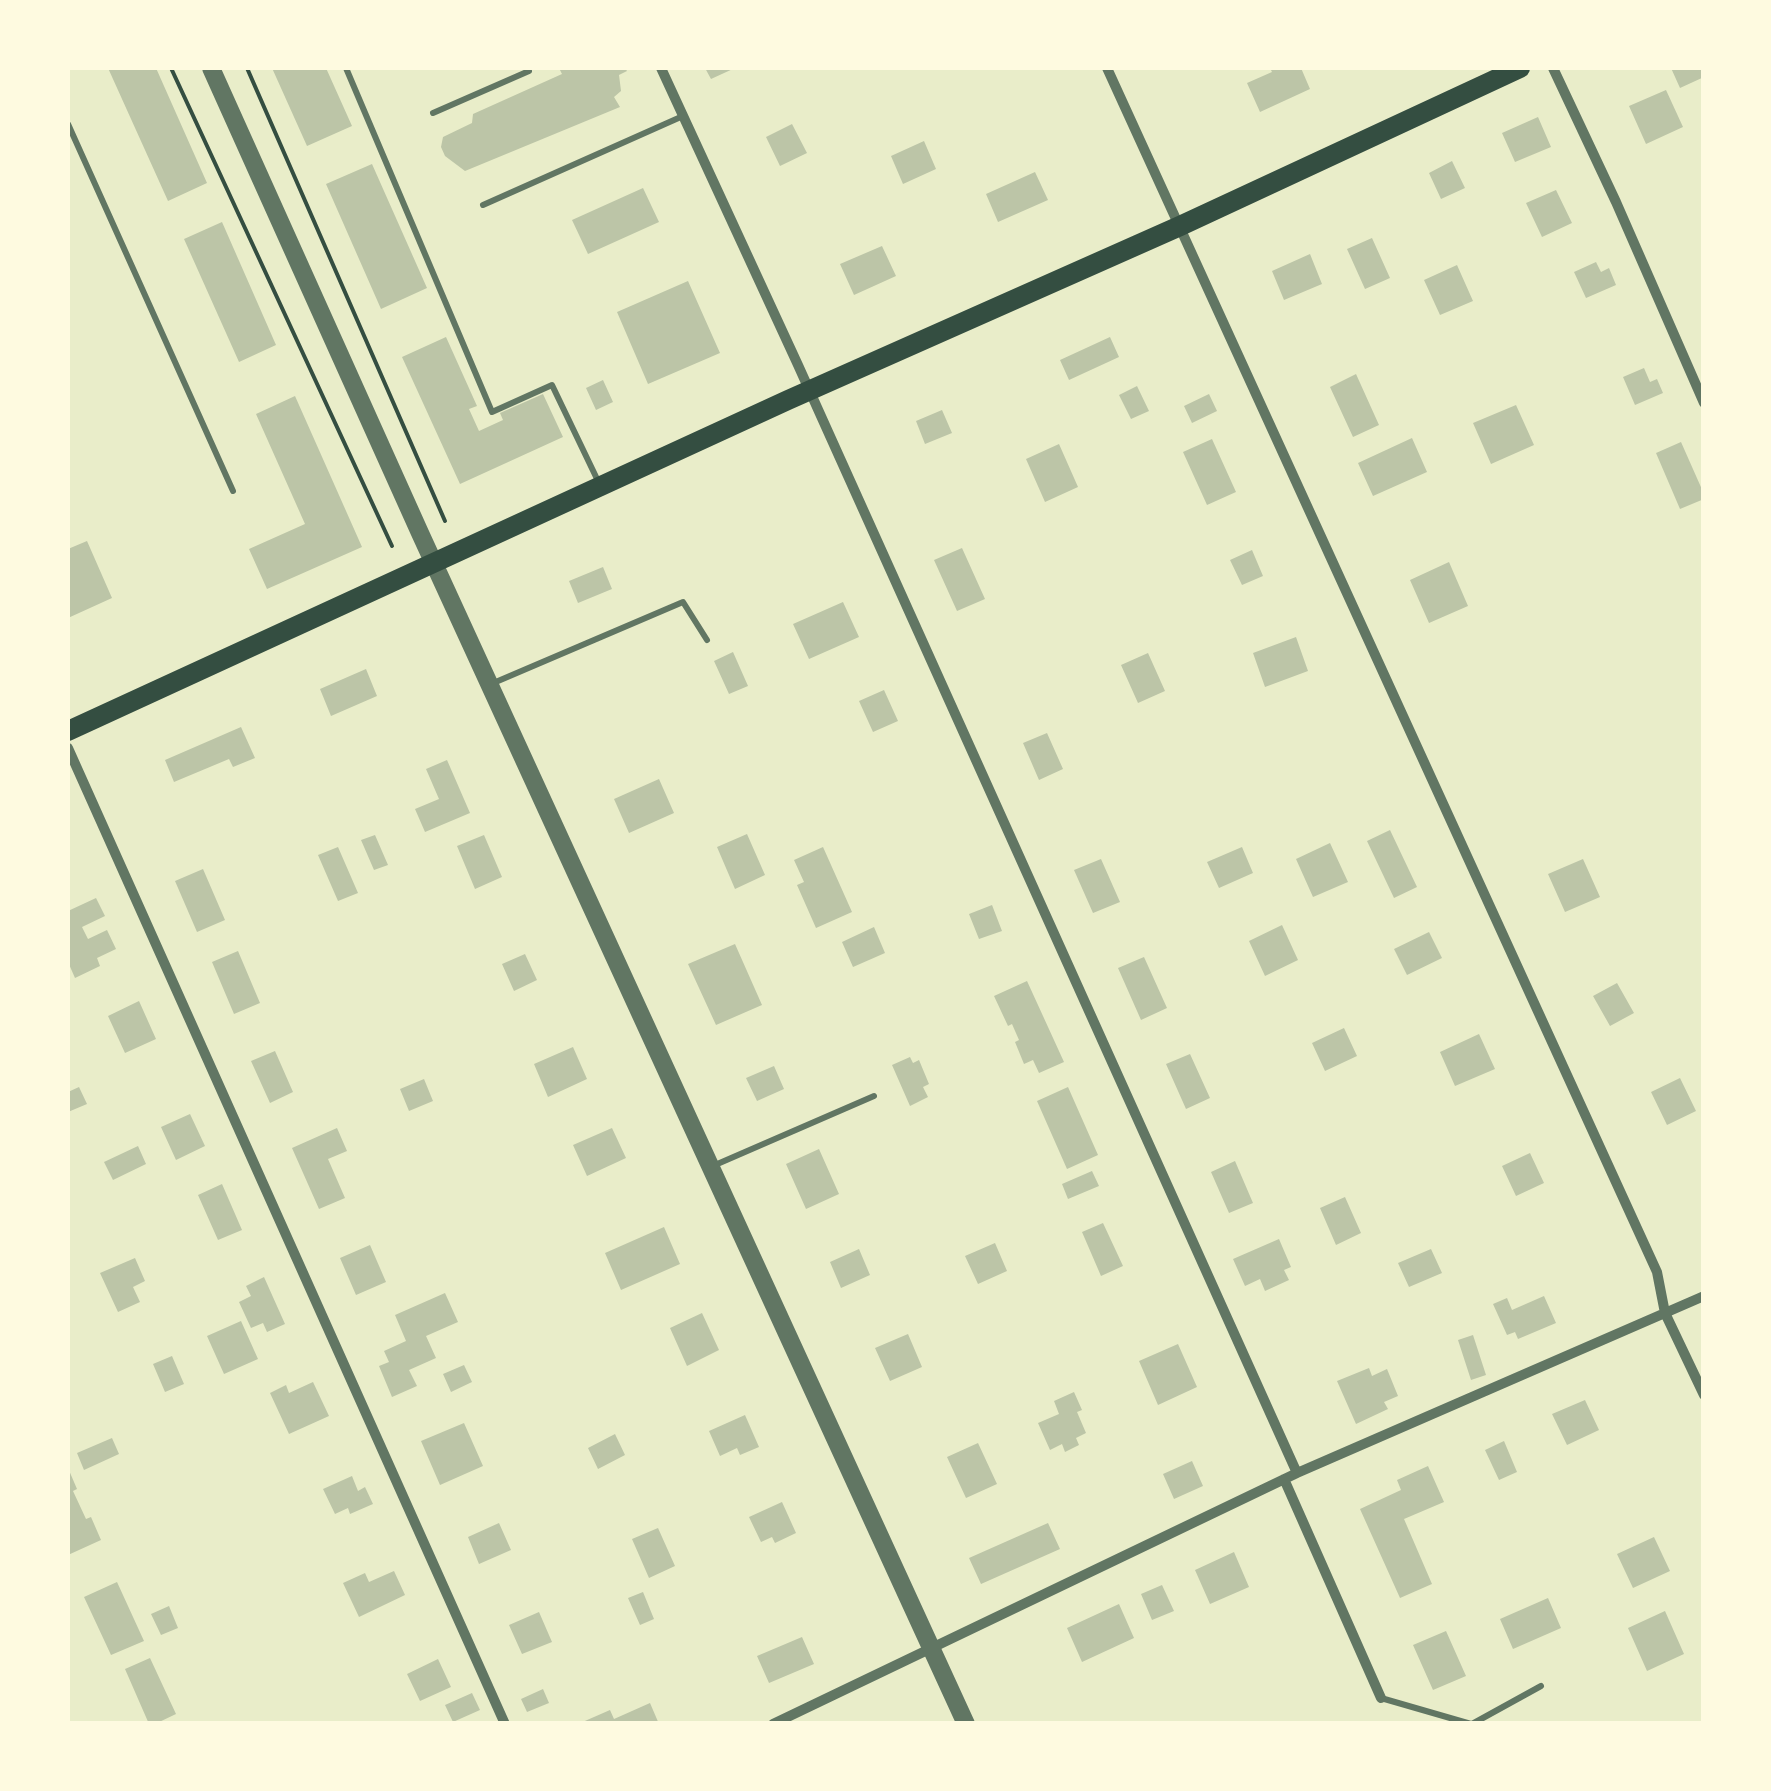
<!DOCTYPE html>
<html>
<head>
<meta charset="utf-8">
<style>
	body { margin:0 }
	#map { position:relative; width:1771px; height:1791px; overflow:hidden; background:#e9edc9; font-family:"Alegreya Sans",sans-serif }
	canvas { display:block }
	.frame { position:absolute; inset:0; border:70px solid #fefae0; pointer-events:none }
</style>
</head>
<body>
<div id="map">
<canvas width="1771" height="1791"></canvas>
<div class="frame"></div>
</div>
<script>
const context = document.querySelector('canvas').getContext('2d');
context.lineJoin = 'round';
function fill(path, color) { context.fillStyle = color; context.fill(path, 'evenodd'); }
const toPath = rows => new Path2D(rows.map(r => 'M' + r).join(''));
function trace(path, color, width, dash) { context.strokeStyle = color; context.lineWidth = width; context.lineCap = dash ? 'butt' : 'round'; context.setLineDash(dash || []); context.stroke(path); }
fill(toPath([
	[108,68,156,68,207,183,168,201],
	[272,68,326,68,352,126,307,146],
	[559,68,625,68,627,71,619,75,621,91,614,97,620,107,465,171,445,156,441,147,443,137,472,123,473,114,562,74],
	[705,68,735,68,711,79],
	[1270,68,1301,68,1310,89,1260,112,1247,83,1272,72],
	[1671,68,1704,68,1704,77,1680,88],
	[1666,90,1683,127,1646,144,1629,106],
	[1538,117,1551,147,1515,162,1502,133],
	[792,124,807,153,780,166,766,137],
	[924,141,936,169,903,184,891,156],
	[1452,161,1465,188,1441,199,1429,173],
	[372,164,427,288,381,309,326,184],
	[1035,172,1048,200,998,222,986,194],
	[643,188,659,222,588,254,572,220],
	[1556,190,1572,223,1542,237,1526,203],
	[222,222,276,345,239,362,184,239],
	[1372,238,1390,278,1365,289,1347,249],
	[882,246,896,276,854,295,840,264],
	[1310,254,1322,284,1284,300,1272,271],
	[1596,262,1601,272,1609,268,1616,285,1586,298,1574,272],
	[1457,265,1473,301,1440,315,1424,280],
	[688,281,720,353,648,384,617,312],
	[446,337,477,406,469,409,479,431,503,420,500,413,543,394,563,437,460,484,402,357],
	[1110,337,1119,357,1069,380,1060,360],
	[1644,368,1650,382,1657,379,1663,393,1635,405,1623,377],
	[1356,374,1379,425,1353,437,1330,387],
	[603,380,613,402,596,410,586,388],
	[1137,386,1149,411,1131,419,1119,395],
	[1209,394,1217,411,1192,423,1184,406],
	[295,396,362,547,267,589,249,549,305,524,256,414],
	[1516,405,1534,445,1491,464,1473,423],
	[942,410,952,433,925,444,916,421],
	[1412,438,1427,472,1373,496,1358,463],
	[1212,439,1236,492,1207,505,1183,452],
	[1681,442,1704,494,1704,499,1680,509,1656,453],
	[1059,444,1078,487,1045,502,1026,459],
	[87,541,112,598,68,618,68,549],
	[962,548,985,599,957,611,934,560],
	[1252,550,1263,576,1242,585,1230,560],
	[1449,562,1468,606,1429,623,1410,580],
	[603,567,612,589,578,603,569,581],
	[843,602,859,637,809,659,793,624],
	[1296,637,1308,671,1265,687,1253,653],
	[733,652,748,686,729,694,714,661],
	[1148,653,1165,691,1138,703,1121,665],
	[366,669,377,696,331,716,320,689],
	[884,690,898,721,873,732,859,701],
	[241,727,255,758,233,767,229,759,174,782,165,760],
	[1047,733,1063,769,1039,780,1023,743],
	[447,760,470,813,425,832,415,809,439,799,426,769],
	[659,779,674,813,629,833,614,799],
	[1390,830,1417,887,1394,898,1367,841],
	[747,834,765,875,735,889,717,847],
	[375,835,388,865,374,870,361,840],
	[484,835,502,877,475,889,457,846],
	[1330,843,1348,882,1313,897,1296,859],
	[338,847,358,893,338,901,318,855],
	[823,847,852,912,816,928,797,885,804,882,794,860],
	[1242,847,1253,873,1219,888,1207,862],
	[1101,859,1120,902,1093,913,1074,870],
	[1583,859,1600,897,1565,912,1548,874],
	[203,869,225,920,197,932,175,881],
	[96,898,105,916,82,927,88,939,107,930,116,949,97,958,100,966,75,978,68,962,68,911],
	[992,905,1002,931,979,939,969,914],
	[1282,925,1298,960,1265,976,1249,941],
	[874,927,885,953,853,967,842,942],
	[1429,932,1442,958,1407,975,1394,949],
	[735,944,762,1005,716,1025,688,964],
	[238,951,260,1003,234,1014,212,962],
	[525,954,537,980,514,991,502,964],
	[1144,957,1167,1008,1141,1020,1118,968],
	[1027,981,1064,1062,1039,1073,1033,1060,1024,1064,1015,1042,1019,1040,1012,1024,1008,1026,994,996],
	[1617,983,1634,1013,1610,1026,1593,996],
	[139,1001,156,1039,125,1053,108,1016],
	[1344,1028,1357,1056,1325,1071,1312,1043],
	[1479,1034,1495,1069,1455,1086,1440,1052],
	[573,1047,587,1079,548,1097,534,1064],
	[275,1051,293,1092,270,1103,251,1061],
	[1190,1054,1210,1098,1186,1109,1166,1064],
	[910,1057,913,1063,919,1060,929,1084,923,1087,928,1097,910,1106,892,1065],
	[774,1066,784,1089,757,1101,746,1078],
	[1680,1078,1696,1111,1667,1125,1651,1092],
	[424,1079,433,1101,409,1111,400,1089],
	[79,1087,87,1104,68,1112,68,1092],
	[1068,1087,1098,1155,1067,1169,1037,1101],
	[190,1114,205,1146,176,1160,161,1127],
	[337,1128,347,1151,328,1159,345,1198,319,1209,292,1148],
	[612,1128,626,1158,587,1176,573,1145],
	[138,1146,146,1164,113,1180,104,1162],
	[819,1149,839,1194,806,1209,786,1164],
	[1530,1153,1544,1183,1516,1196,1502,1166],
	[1235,1161,1253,1203,1229,1213,1211,1172],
	[1092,1171,1099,1186,1068,1199,1062,1184],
	[222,1184,242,1230,218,1240,198,1195],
	[1345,1197,1361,1233,1336,1245,1320,1208],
	[1103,1223,1123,1266,1101,1276,1082,1232],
	[664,1227,680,1264,621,1290,605,1253],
	[1279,1239,1291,1267,1284,1270,1289,1280,1265,1291,1260,1279,1245,1286,1233,1259],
	[995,1243,1007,1271,978,1284,965,1256],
	[370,1245,386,1282,356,1295,340,1258],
	[859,1249,870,1275,841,1288,830,1262],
	[1431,1249,1442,1273,1409,1287,1398,1263],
	[135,1258,145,1281,133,1287,140,1302,118,1312,100,1273],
	[264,1277,285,1324,267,1332,263,1323,251,1328,239,1302,251,1296,246,1286],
	[445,1293,458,1322,426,1336,436,1358,409,1370,417,1386,392,1397,379,1366,389,1362,384,1351,406,1341,395,1315],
	[1544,1296,1556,1323,1518,1339,1515,1332,1507,1335,1493,1304,1507,1298,1512,1310],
	[702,1313,719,1350,687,1366,670,1328],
	[241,1321,258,1359,224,1374,207,1336],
	[908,1334,922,1367,890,1381,875,1348],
	[1473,1335,1486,1375,1471,1380,1458,1340],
	[1178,1344,1197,1387,1158,1405,1139,1361],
	[172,1356,184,1384,165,1392,153,1364],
	[464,1365,472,1382,451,1392,443,1374],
	[1369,1368,1372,1376,1387,1369,1398,1396,1384,1402,1388,1409,1356,1424,1337,1381],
	[313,1382,329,1416,289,1434,270,1393,286,1385,289,1393],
	[1074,1392,1082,1410,1077,1412,1086,1433,1076,1438,1079,1445,1065,1452,1062,1444,1050,1450,1038,1423,1059,1414,1054,1401],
	[1585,1400,1599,1430,1567,1445,1552,1414],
	[745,1415,759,1447,740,1455,737,1448,720,1456,709,1431],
	[464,1423,483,1466,440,1485,421,1441],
	[615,1434,625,1455,598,1469,588,1448],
	[112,1438,119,1454,84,1470,77,1453],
	[1504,1441,1517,1472,1499,1480,1485,1450],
	[978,1443,997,1484,966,1498,947,1457],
	[1192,1461,1203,1486,1174,1499,1163,1474],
	[1428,1466,1444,1502,1404,1519,1432,1584,1400,1598,1360,1509,1401,1490,1397,1480],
	[68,1468,77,1489,73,1491,86,1519,91,1517,101,1540,68,1555],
	[352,1476,358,1491,365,1487,373,1504,350,1514,348,1508,335,1514,323,1489],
	[782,1502,796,1533,775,1543,772,1537,761,1542,749,1517],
	[499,1523,511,1550,479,1564,468,1537],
	[1048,1523,1060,1549,981,1584,969,1558],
	[658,1528,675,1566,649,1578,632,1539],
	[1654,1537,1670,1571,1633,1588,1617,1554],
	[1234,1552,1249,1587,1210,1604,1195,1570],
	[394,1571,405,1595,359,1617,343,1583,365,1573,369,1582],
	[117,1582,144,1641,111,1655,84,1597],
	[1162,1585,1174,1611,1152,1620,1141,1594],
	[643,1592,654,1619,640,1625,628,1598],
	[1548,1598,1561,1628,1513,1649,1500,1619],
	[1119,1604,1134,1638,1082,1662,1067,1628],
	[169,1606,178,1628,161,1635,151,1614],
	[1665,1611,1684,1654,1647,1671,1628,1628],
	[539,1612,552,1642,522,1654,509,1625],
	[1446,1631,1466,1676,1433,1690,1413,1645],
	[802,1637,814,1664,769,1683,757,1656],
	[150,1658,176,1714,155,1724,149,1724,125,1669],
	[438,1659,451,1687,420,1701,407,1674],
	[543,1689,549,1703,527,1712,521,1699],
	[472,1693,480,1710,453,1722,445,1705],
	[650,1703,659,1724,578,1724,610,1710,614,1719]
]), '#bcc5a7');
trace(toPath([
	[171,68,392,546],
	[247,68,445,521]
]), '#344e41', 4);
trace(toPath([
	[346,68,492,412,552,385,598,481],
	[433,113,529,71,527,68],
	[68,124,233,491],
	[483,205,683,116],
	[491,684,683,602,707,640],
	[715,1165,874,1096],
	[1381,1698,1471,1724],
	[1472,1724,1541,1686]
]), '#617663', 6);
trace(toPath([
	[661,68,798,365,1297,1473],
	[1107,68,1657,1272,1665,1313,1704,1395],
	[1553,68,1616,202,1704,403],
	[68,748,505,1724],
	[1284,1479,1381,1698],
	[773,1724,1297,1473,1704,1296]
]), '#617663', 10);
trace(toPath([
	[211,68,420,533,966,1724]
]), '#617663', 18);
trace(toPath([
	[68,731,788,400,1180,226,1520,68]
]), '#344e41', 20);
</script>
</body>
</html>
